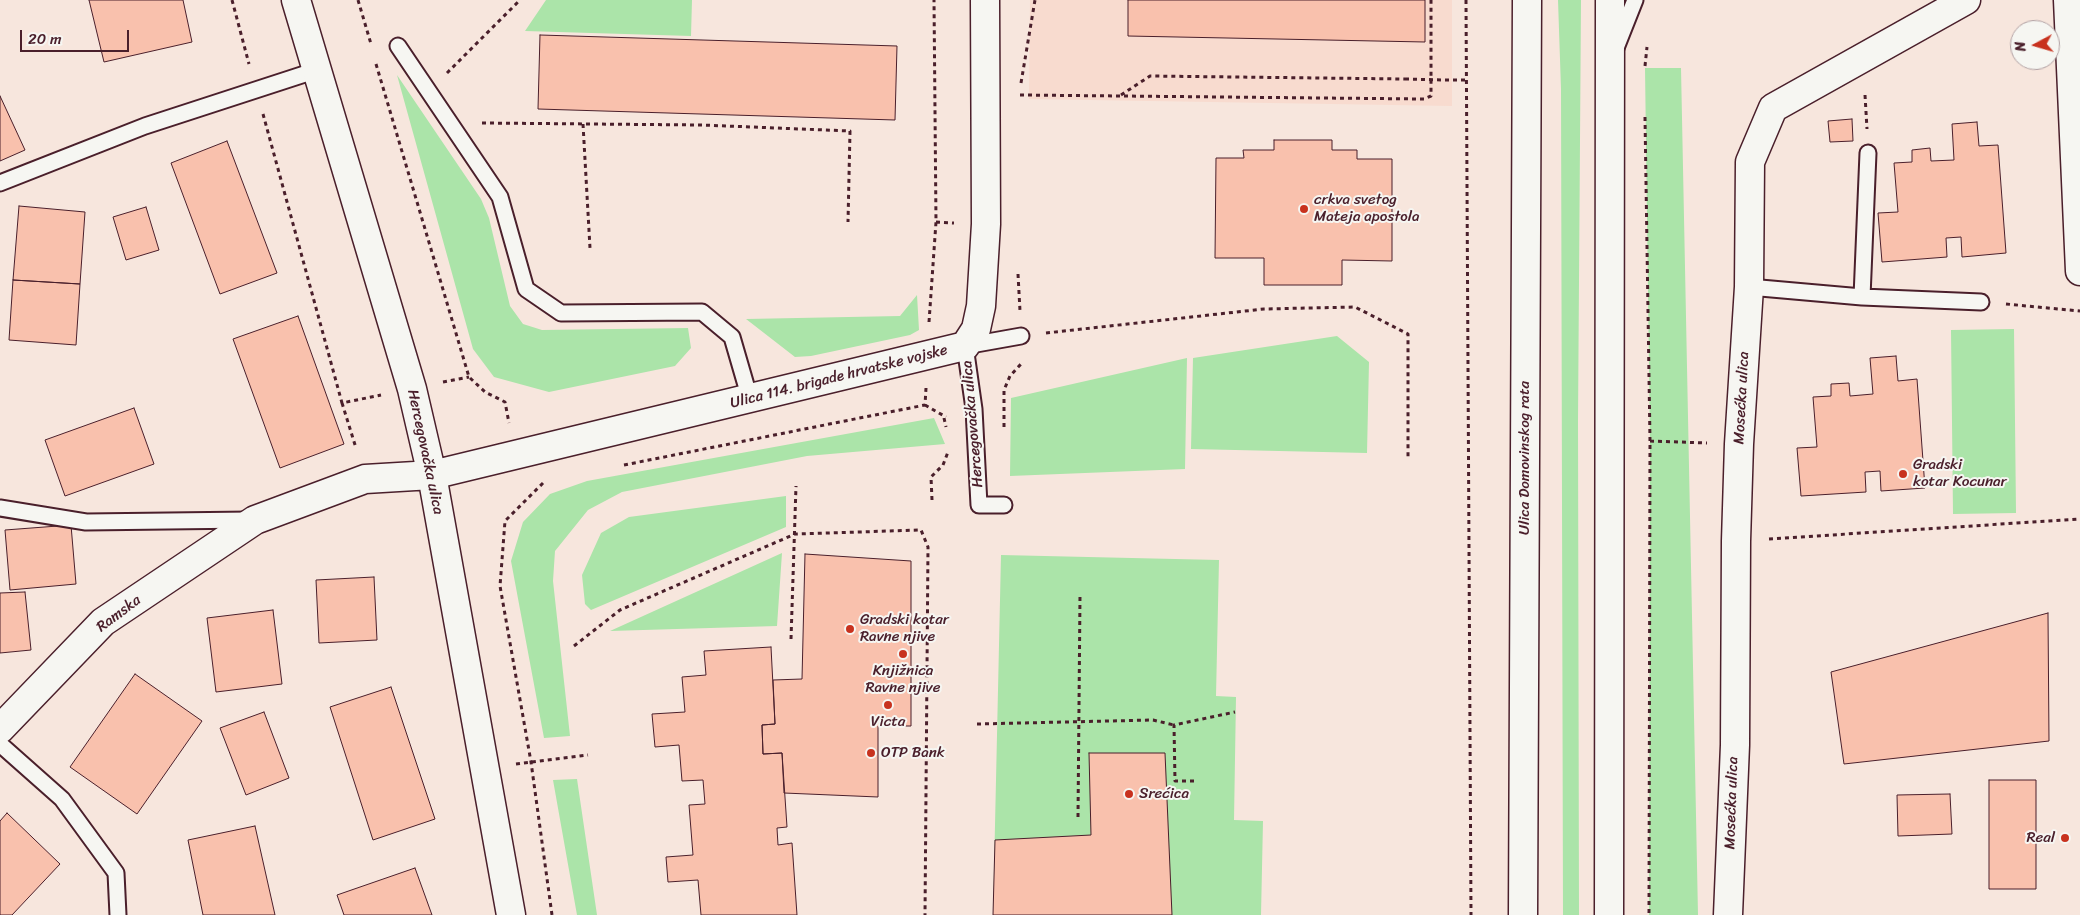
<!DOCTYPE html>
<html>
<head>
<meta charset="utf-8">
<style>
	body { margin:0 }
	#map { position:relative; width:2080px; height:915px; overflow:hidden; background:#f7e6dd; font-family:Sriracha,sans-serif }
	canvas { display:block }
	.north { position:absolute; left:2010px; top:20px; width:50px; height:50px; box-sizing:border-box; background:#f6f6f2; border:1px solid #b1a0a2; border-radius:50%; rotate:264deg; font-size:14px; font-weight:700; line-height:20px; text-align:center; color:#4a1f2b }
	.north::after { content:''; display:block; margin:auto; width:18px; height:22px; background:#c8321e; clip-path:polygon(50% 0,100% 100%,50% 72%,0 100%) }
	.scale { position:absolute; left:20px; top:30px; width:109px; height:22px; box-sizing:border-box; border:2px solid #4a1f2b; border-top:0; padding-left:6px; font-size:15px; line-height:18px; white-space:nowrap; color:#4a1f2b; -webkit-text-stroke:4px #f6f6f2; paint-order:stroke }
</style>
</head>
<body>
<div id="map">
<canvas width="2080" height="915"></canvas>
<div class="north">N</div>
<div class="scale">20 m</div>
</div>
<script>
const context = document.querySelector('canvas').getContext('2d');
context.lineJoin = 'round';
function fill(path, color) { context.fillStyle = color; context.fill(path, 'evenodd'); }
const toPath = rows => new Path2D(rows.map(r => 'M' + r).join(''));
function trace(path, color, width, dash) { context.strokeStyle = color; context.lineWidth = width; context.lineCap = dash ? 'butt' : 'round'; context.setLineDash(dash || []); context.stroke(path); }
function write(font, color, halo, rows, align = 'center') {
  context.font = font + ' Sriracha,sans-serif'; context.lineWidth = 4; context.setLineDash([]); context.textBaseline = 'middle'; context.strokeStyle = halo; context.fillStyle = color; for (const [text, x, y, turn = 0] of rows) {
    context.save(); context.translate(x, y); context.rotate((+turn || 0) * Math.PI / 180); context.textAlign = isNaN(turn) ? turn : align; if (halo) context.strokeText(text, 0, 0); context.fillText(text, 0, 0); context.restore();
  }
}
fill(toPath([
	[1030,0,1452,0,1452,106,1029,99]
]), '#f8dbcf');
fill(toPath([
	[546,0,692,0,691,36,525,31],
	[1558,0,1581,0,1578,421,1579,915,1563,915,1561,89],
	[1645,68,1681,68,1698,915,1649,915,1650,441],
	[397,75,481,199,489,218,510,306,523,324,542,330,688,328,691,348,675,366,549,392,494,377,473,349],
	[917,295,919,330,910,335,811,356,795,357,746,319,900,316],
	[2014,329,2016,513,1953,514,1951,330],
	[1337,336,1369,362,1367,453,1191,449,1193,358],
	[1187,358,1185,469,1010,476,1011,398],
	[934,418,945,444,807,456,622,492,588,510,555,551,553,581,570,736,544,738,511,561,523,522,550,494,587,481],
	[786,496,786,527,591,610,585,604,582,575,601,533,629,517],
	[782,553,777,626,610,631],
	[1001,555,1219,560,1216,696,1236,697,1234,820,1263,821,1261,915,993,915],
	[577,779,597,915,577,915,553,780]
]), '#abe4a9');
const building = toPath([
	[89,0,183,0,192,42,104,62,89,0],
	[1128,0,1425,0,1425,42,1128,36,1128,0],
	[540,35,897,46,895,120,538,109,540,35],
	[0,96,25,150,0,161,0,96],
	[1852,119,1853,141,1830,142,1828,121,1852,119],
	[1977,122,1979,146,1998,145,2006,253,1962,257,1961,237,1946,238,1947,257,1882,262,1878,213,1898,212,1894,163,1912,162,1912,150,1930,148,1931,161,1954,160,1952,124,1977,122],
	[1274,140,1332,140,1332,150,1357,150,1357,159,1392,159,1392,261,1342,260,1342,285,1264,285,1264,258,1215,258,1216,158,1244,158,1243,150,1274,150,1274,140],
	[227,141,277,273,220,294,171,163,227,141],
	[19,206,85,212,80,284,13,280,19,206],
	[146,207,159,250,126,260,113,217,146,207],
	[13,280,80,284,76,345,9,340,13,280],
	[298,316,344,444,280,468,233,339,298,316],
	[1896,356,1898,381,1917,379,1925,488,1881,491,1880,471,1865,472,1866,492,1801,496,1797,448,1817,447,1813,397,1831,396,1831,384,1849,383,1850,396,1873,394,1870,358,1896,356],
	[134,408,154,464,65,496,45,440,134,408],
	[71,525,76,584,10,590,5,530,71,525],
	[805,554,911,561,911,726,878,726,878,797,784,793,782,753,763,754,762,725,775,724,773,680,802,679,805,554],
	[374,577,377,640,319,643,316,580,374,577],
	[25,592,31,650,0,653,0,593,25,592],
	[273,610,282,684,216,692,207,618,273,610],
	[2048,613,2049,741,1844,764,1831,672,2048,613],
	[771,647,775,724,762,725,763,754,782,753,787,827,777,828,778,845,792,843,797,915,701,915,698,880,668,882,666,857,693,855,689,805,705,804,703,780,682,781,679,745,655,747,652,714,685,712,682,677,706,675,704,651,771,647],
	[135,674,202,721,137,814,70,767,135,674],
	[391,687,435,819,373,840,330,707,391,687],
	[264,712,289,778,246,795,220,728,264,712],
	[1089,753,1165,753,1172,915,993,915,995,840,1091,835,1089,753],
	[1989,780,2036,780,2036,889,1989,889,1989,780],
	[1950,794,1952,834,1898,836,1897,795,1950,794],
	[7,813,60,864,12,915,0,915,0,821,7,813],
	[255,826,275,915,203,915,188,840,255,826],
	[415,868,432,915,344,915,337,895,415,868]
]);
fill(building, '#f9c1ad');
trace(building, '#4a1f2b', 1);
const service = toPath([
	[398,46,500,197,526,289,561,313,702,312,732,337,750,399],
	[1616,48,1635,0],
	[0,183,145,126,317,70],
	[1749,287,1862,297,1981,302],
	[1862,297,1868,153],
	[1004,505,979,505,974,409,965,346,1021,336],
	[0,508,86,522,250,520],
	[0,744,62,799,116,873,118,915]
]);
const minor = toPath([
	[296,0,412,389,432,475,511,915],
	[2068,0,2080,271],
	[0,729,103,622,255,520,365,479,432,475,965,346,976,329,981,306,986,224,985,0],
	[1728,915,1735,745,1736,541,1739,444,1749,287,1750,162,1773,108,1966,0]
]);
const secondary = toPath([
	[1523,915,1527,0],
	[1609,915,1610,0]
]);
trace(service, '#4a1f2b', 19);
trace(minor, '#4a1f2b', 31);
trace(secondary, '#4a1f2b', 31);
trace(toPath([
	[232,0,249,64],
	[358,0,371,44],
	[1466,0,1471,915],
	[376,64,469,377,485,392,505,402,509,423],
	[1645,66,1647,47],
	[447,73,520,0],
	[1445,80,1465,80],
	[1021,83,1035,0],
	[1020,95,1424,99,1431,96,1431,0],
	[1121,95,1150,76,1405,79],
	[1865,95,1867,129],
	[263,114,342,403,381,395],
	[1645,117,1650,441,1649,915],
	[482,123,702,125,850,131,848,222],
	[583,124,590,248],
	[936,222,954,223],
	[1018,274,1020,311],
	[2006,304,2080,311],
	[929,322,936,222,934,0],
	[1046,333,1264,309,1355,307,1408,334,1408,458],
	[443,382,469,377],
	[342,403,356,448],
	[925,405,946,417],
	[944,418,946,427],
	[1004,427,1004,390,1010,376,1021,364],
	[1650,441,1707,443],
	[624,465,925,405,926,388],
	[543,483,505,521,500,586,531,762,552,915],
	[932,500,931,477,943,465,948,452],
	[1769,539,2080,519],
	[791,639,796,486],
	[574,646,620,610,795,534,921,530,928,547,925,915],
	[977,724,1153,720,1174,725],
	[516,764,588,755],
	[1194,781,1175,781,1174,725,1235,712],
	[1078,817,1080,596]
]), '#4a1f2b', 3, [4, 4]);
trace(service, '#f6f6f2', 15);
trace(minor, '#f6f6f2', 28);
trace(secondary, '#f6f6f2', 28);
trace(toPath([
	[1405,79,1445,80]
]), '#4a1f2b', 3, [4, 4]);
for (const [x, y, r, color] of [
	[1304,209,5,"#c8321e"],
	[1903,474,5,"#c8321e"],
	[850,629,5,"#c8321e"],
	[903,654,5,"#c8321e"],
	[888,705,5,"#c8321e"],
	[871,753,5,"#c8321e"],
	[1129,794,5,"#c8321e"],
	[2065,838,5,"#c8321e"]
]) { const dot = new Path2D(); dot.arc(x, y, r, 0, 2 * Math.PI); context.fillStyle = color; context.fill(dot); trace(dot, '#f6f6f2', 2); }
write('15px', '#4a1f2b', '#f6f6f2', [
	["crkva svetog",1314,200],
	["Mateja apostola",1314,217],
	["Gradski",1913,465],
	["kotar Kocunar",1913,482],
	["Gradski kotar",860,620],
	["Ravne njive",860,637],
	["Knjižnica",903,671,"center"],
	["Ravne njive",903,688,"center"],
	["Victa",888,722,"center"],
	["OTP Bank",881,753],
	["Srećica",1139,794],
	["Real",2055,838,"right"]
], 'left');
write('15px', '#4a1f2b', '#f6f6f2', [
	["Ulica 114. brigade hrvatske vojske",839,377,-14],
	["Mosećka ulica",1742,398,-87],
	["Hercegovačka ulica",973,424,-95],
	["Hercegovačka ulica",425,452,78],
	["Ulica Domovinskog rata",1525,458,-90],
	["Ramska",119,614,-37],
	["Mosećka ulica",1732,803,-88]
]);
</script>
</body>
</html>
